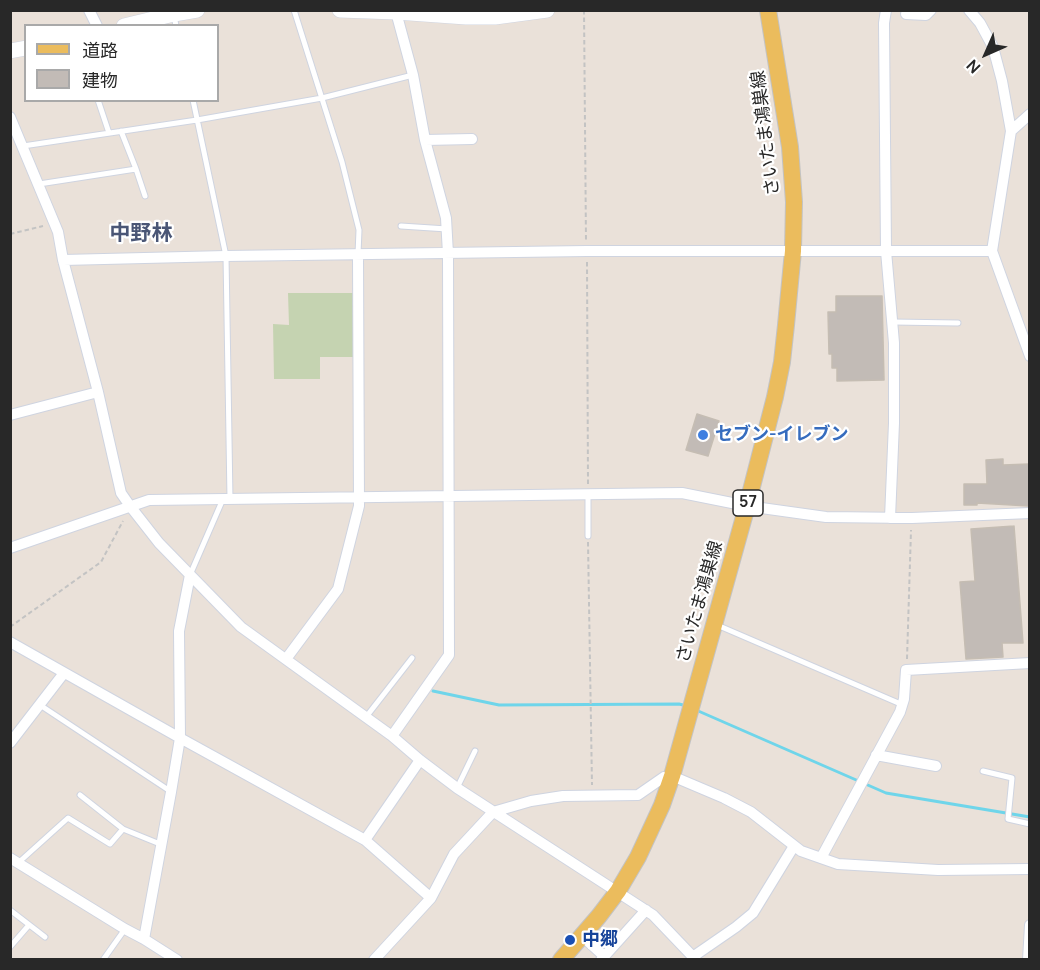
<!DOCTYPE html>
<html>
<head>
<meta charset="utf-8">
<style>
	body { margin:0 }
	#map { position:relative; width:1040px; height:970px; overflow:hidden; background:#eae1d9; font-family:Manrope,"Noto Sans JP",sans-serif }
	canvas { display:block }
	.frame { position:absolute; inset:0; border:12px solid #282828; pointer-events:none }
	.legend { position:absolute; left:24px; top:24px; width:195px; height:78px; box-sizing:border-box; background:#fff; border:2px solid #a9a9a9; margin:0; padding:8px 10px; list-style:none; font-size:18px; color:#282828 }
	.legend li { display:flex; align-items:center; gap:12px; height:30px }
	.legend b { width:30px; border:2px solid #a9a9a9 }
	.north { position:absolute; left:956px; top:24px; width:60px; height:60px; -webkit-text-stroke:4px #fff; paint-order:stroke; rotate:225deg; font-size:16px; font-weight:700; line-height:24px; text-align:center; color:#282828 }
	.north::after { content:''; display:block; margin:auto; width:21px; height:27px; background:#282828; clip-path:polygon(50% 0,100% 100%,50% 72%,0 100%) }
</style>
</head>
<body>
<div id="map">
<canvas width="1040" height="970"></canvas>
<div class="frame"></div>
<ul class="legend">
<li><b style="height:8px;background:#ebbc5d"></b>道路</li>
<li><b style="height:16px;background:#c2bbb6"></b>建物</li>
</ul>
<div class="north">N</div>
</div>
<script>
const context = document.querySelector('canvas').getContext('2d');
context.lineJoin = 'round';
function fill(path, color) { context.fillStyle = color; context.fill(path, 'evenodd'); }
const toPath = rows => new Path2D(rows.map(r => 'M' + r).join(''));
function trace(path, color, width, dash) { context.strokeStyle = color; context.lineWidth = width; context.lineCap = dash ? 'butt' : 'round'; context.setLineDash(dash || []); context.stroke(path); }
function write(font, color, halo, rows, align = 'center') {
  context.font = font + ' Manrope,"Noto Sans JP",sans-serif'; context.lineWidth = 4.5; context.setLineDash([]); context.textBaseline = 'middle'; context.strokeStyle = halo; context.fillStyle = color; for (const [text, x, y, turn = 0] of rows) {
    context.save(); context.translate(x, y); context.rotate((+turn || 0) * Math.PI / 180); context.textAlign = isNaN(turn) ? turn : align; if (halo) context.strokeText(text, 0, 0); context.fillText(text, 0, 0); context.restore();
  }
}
fill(toPath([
	[288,293,355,293,354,357,320,357,320,379,274,379,273,324,289,325]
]), '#c5d3b1');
trace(toPath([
	[433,691,499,705,679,704,687,706],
	[696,710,886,793,1030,817]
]), '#6fd5ea', 3);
const building = toPath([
	[836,296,882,296,884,380,837,381,837,368,832,368,832,354,829,354,828,312,836,312,836,296],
	[697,414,719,421,708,456,686,450,697,414],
	[1003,459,1003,465,1029,464,1029,506,977,503,977,505,964,505,964,484,987,484,986,460,1003,459],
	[1014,526,1023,643,1002,643,1003,657,966,659,960,582,975,581,971,529,1014,526]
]);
fill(building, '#c2bbb6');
trace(building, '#c5bdb3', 1.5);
const lane = toPath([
	[294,10,342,162,359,230,358,254],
	[174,15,176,26],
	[98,100,109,133],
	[193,100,226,256,230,499],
	[121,131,136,169,145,196],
	[23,146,197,120,322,98,413,75],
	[39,184,136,169],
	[401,226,447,229],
	[893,322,958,323],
	[588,494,588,536],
	[190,575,223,499],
	[717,625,903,705],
	[40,705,170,791],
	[366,717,412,658],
	[983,771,1012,778,1008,819,1030,824],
	[457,788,475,751],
	[80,795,123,829],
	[18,863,68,818,110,844,123,829,160,844],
	[10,910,45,937],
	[10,947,29,925],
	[103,960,125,929]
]);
const street = toPath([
	[89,10,97,26],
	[886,10,884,23,886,251,894,343,894,423,890,518],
	[969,10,980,23,993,47,1002,81,1011,131,992,251,1030,356],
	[906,14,926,15,931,10],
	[10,117,58,232,63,260,98,392,121,493,130,506,159,543,241,627,392,736,420,760,457,788,653,915,696,960],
	[1011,131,1030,114],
	[425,140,472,139],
	[63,260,226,256,587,251,992,251],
	[10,415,98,392],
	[10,548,149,500,682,493,747,506,826,517,912,518,1030,513],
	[10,642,180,738,365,840,431,898],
	[286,659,338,589,359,506,358,255],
	[392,736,449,655,448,254,446,218,425,140,413,75,396,12],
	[10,743,64,673],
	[876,755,936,766],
	[365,840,420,760],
	[10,858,125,929,144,939,177,960],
	[821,858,900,712,904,699,906,670,1030,663],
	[582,936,604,956],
	[144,939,171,792,180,738,179,631,190,575],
	[694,956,736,927,753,913,794,846],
	[374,960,431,898,454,854,493,812,531,801,563,796,638,795,664,777,672,776,724,798,751,812,801,851,838,864,938,870,1030,869],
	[601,960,646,910],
	[1028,960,1030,925]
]);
const secondary = toPath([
	[340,10,396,12,466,17,495,17,547,10],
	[124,26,174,14,197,10],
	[10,51,26,48]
]);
const primary = toPath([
	[561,960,599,916,618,891,638,857,662,805,672,776,747,506,775,397,782,362,786,325,793,251,794,202,790,147,768,10]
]);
trace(lane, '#cfd4e0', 7);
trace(street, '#cfd4e0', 12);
trace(secondary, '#cfd4e0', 16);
trace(primary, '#c3c3c3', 18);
trace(toPath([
	[584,10,586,242],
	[10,234,43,226],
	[587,262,588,485],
	[588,542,592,785],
	[10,627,101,562,123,521],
	[907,659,911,530]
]), '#c3c3c3', 2, [4.5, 3]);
trace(lane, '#fff', 5);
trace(street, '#fff', 10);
trace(secondary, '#fff', 15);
trace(primary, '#ebbc5d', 16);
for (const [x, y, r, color] of [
	[703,435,6,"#3f7fe0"],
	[570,940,6,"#1a4fb4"]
]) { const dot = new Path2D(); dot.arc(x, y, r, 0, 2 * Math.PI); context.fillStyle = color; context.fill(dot); trace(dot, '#fff', 2); }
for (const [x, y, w] of [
	[748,503,30]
]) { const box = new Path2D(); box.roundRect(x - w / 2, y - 13, w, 26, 4.5); context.fillStyle = '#fff'; context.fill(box); trace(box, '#282828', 1.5); }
write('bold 16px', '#282828', null, [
	["57",748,503]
]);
write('18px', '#282828', '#fff', [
	["さいたま鴻巣線",766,133,-97],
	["さいたま鴻巣線",700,602,-74]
]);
write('bold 18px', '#366cbe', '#fff', [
	["セブン-イレブン",715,435]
], 'left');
write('bold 18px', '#164399', '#fff', [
	["中郷",582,940]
], 'left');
write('bold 21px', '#4a5676', '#fff', [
	["中野林",141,234]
]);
</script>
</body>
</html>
